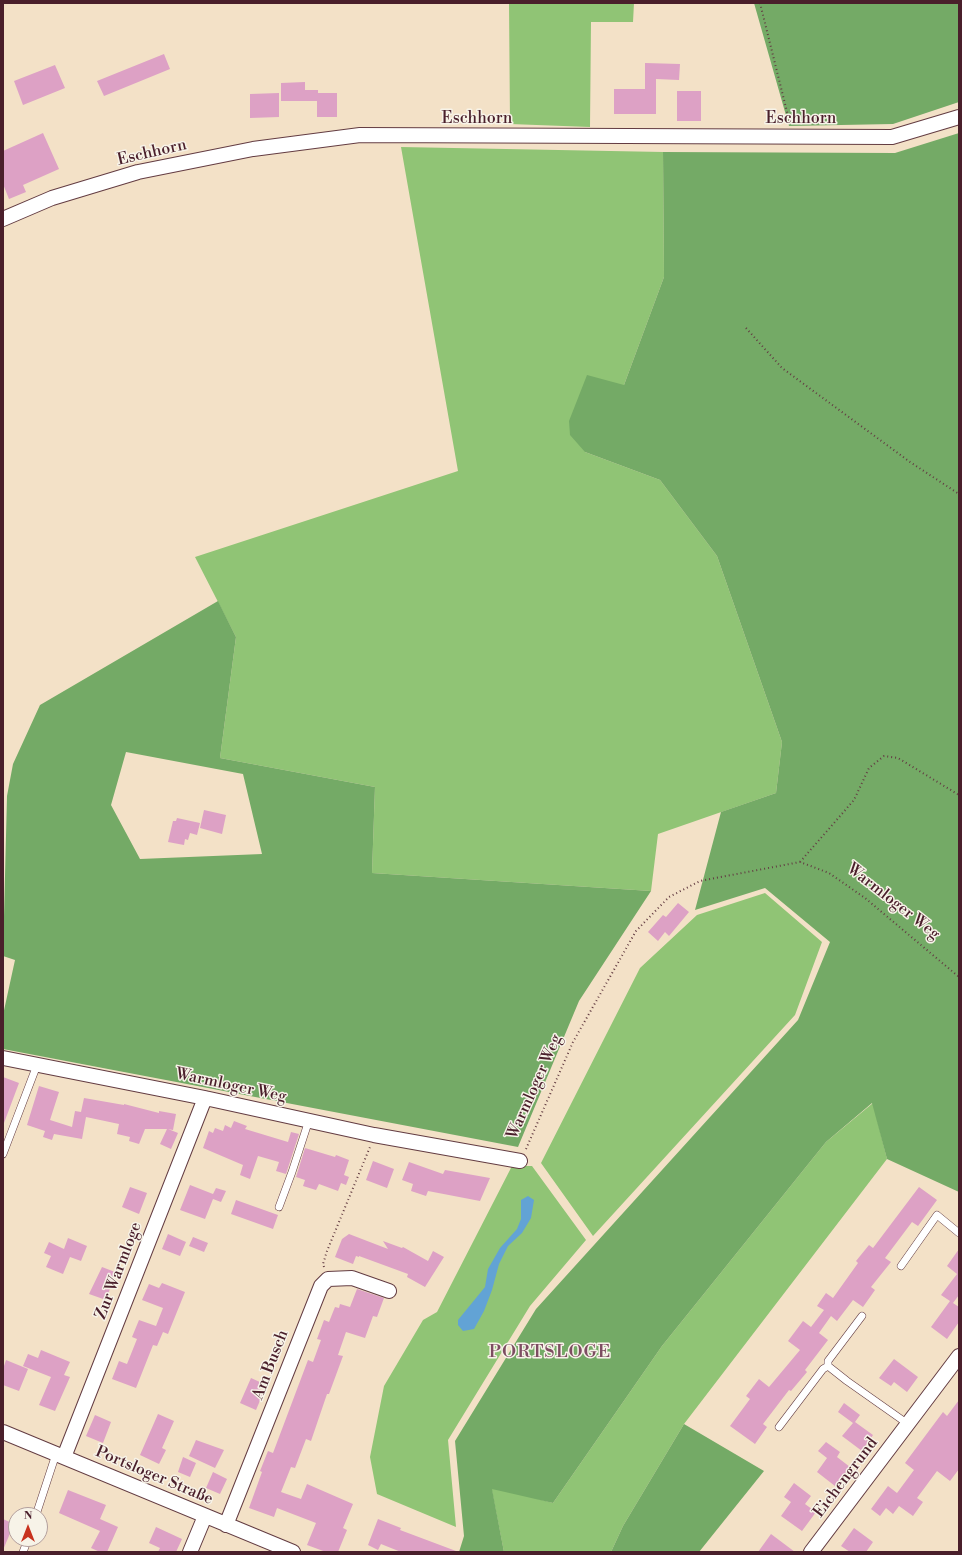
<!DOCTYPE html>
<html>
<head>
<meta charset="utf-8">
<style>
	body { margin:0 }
	#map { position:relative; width:962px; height:1555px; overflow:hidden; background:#f3e1c7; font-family:"Libre Bodoni",serif }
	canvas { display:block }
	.frame { position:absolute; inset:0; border:4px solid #4a1f2b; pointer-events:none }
	.north { position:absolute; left:8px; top:1507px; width:40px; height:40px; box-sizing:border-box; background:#f7f3e8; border:1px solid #b29e9c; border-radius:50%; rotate:0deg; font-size:11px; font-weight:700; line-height:16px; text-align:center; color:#4a1f2b }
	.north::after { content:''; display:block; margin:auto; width:14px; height:18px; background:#c8321e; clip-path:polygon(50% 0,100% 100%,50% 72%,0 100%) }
</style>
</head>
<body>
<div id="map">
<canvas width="962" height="1555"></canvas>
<div class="frame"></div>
<div class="north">N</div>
</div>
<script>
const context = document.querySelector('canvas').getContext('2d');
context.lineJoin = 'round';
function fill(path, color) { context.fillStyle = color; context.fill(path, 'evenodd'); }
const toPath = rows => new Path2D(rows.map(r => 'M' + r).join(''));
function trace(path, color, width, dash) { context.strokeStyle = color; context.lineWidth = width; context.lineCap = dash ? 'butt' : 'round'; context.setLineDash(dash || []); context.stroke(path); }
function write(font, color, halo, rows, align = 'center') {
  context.font = font + ' "Libre Bodoni",serif'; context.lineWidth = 3; context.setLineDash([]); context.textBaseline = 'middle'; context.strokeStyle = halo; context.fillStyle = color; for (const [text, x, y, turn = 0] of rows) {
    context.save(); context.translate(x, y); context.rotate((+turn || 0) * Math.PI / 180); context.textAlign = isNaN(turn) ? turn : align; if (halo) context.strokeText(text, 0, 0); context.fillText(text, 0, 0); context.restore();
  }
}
fill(toPath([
	[509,3,634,3,633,22,591,22,590,127,510,124],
	[401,147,663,152,664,277,624,385,585,452,660,480,717,556,782,742,776,793,658,834,651,891,372,873,375,787,220,758,236,637,195,557,458,471],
	[765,893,822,942,795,1015,593,1236,541,1163,640,968,697,915],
	[873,1103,887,1159,684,1424,623,1526,611,1552,504,1552,491,1486,553,1503,662,1346,826,1142],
	[512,1166,532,1166,586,1240,530,1306,448,1440,456,1527,377,1494,370,1457,384,1386,423,1320,437,1312]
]), '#90c475');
fill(toPath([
	[754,3,959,3,959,102,893,124,789,126],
	[959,133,959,1192,887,1159,872,1103,826,1142,662,1346,553,1503,492,1489,504,1552,459,1552,464,1536,455,1441,536,1309,798,1020,830,942,765,888,695,910,721,812,776,793,782,742,717,556,660,480,585,452,570,435,569,421,587,375,624,385,664,277,663,152,895,153],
	[218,601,236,637,220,758,375,787,372,873,651,891,579,1001,518,1147,3,1049,3,1015,15,960,3,956,7,796,13,764,40,705],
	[126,752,243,774,262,854,140,859,111,805],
	[684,1424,764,1471,699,1552,611,1552,623,1526]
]), '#74aa66');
fill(toPath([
	[528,1196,534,1200,531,1218,522,1233,508,1246,499,1264,492,1290,484,1311,474,1329,463,1331,458,1325,458,1320,485,1287,488,1269,500,1248,517,1229,521,1219,521,1200]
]), '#62a3d5');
fill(toPath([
	[164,54,170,69,104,96,97,81],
	[645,63,680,64,679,80,656,79,656,114,614,114,614,89,645,89],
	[55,65,65,88,23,105,14,81],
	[305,82,305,90,318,90,318,93,337,93,337,117,317,117,317,101,281,101,281,83],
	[677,91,701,91,701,121,677,121],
	[279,93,279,117,250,118,250,94],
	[43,133,59,169,23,185,26,192,9,199,3,184,3,151],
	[204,810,226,815,222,834,200,828],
	[177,818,200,823,197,835,190,833,188,840,185,839,184,845,168,842,173,821,176,821],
	[678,903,689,912,669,936,665,932,658,941,648,932,663,915,666,917],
	[3,1077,19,1083,4,1123,3,1122],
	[39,1086,59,1092,50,1120,72,1127,75,1111,81,1112,84,1098,124,1105,124,1104,159,1113,159,1111,176,1114,173,1130,168,1129,178,1133,171,1149,160,1144,167,1129,145,1129,139,1144,129,1141,130,1137,117,1134,119,1124,86,1117,82,1139,54,1134,52,1140,43,1137,45,1131,27,1125],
	[234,1121,247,1126,245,1129,288,1142,291,1132,299,1134,286,1174,276,1171,279,1162,258,1156,250,1179,240,1175,243,1165,203,1148,209,1131,213,1133,215,1128,223,1131,225,1125,231,1128],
	[305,1148,335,1157,336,1155,349,1160,344,1175,349,1177,346,1185,341,1183,338,1191,319,1184,316,1190,303,1186,305,1180,296,1177],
	[373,1161,394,1169,387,1188,366,1180],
	[409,1162,443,1174,445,1170,490,1178,480,1201,428,1191,426,1196,411,1191,413,1184,402,1180],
	[190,1185,213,1194,216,1188,226,1191,221,1202,213,1199,205,1219,180,1210],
	[130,1187,147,1193,139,1214,122,1207],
	[919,1187,937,1200,918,1226,912,1222,885,1258,891,1262,871,1287,875,1290,863,1307,853,1300,837,1321,831,1316,819,1333,828,1340,805,1370,807,1372,791,1391,789,1390,763,1424,767,1427,755,1444,730,1426,750,1399,746,1396,759,1379,769,1387,800,1350,788,1341,803,1321,811,1327,824,1310,817,1306,826,1293,833,1298,858,1263,856,1261,869,1245,873,1248],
	[236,1200,278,1215,273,1229,231,1214],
	[168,1234,186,1242,180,1256,162,1249],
	[349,1234,388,1249,383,1241,402,1248,403,1247,428,1261,433,1251,444,1257,425,1287,407,1277,408,1274,359,1256,359,1257,356,1256,353,1264,335,1257,342,1239],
	[193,1237,208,1243,204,1252,189,1246],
	[68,1238,87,1246,81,1261,70,1257,63,1274,46,1267,51,1256,44,1253,49,1242,64,1249],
	[959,1249,959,1295,953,1303,959,1307,959,1322,947,1339,931,1327,950,1301,941,1295,957,1274,947,1266],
	[102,1267,115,1272,110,1283,112,1283,106,1300,89,1294],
	[162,1283,185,1292,168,1334,163,1332,157,1346,153,1345,136,1388,112,1379,119,1361,127,1364,137,1339,132,1337,139,1320,156,1326,163,1308,142,1300,149,1284,159,1288],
	[357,1289,384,1298,377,1317,373,1316,365,1338,346,1332,338,1355,343,1356,329,1394,327,1394,311,1441,306,1439,295,1468,291,1467,281,1492,301,1499,307,1484,353,1504,343,1528,347,1530,338,1552,326,1552,307,1545,316,1523,277,1508,274,1517,249,1508,262,1472,260,1471,268,1451,273,1453,308,1360,313,1362,321,1340,317,1339,324,1320,329,1322,335,1307,339,1308,340,1304,350,1307],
	[41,1350,70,1362,64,1375,70,1377,55,1411,39,1405,51,1377,23,1366,28,1354,38,1358],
	[894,1359,918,1377,907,1392,894,1382,891,1386,879,1378],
	[6,1360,28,1369,19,1391,3,1385,3,1369],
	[251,1378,262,1383,259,1389,264,1391,256,1410,240,1403],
	[959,1400,959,1469,950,1481,937,1471,917,1498,923,1502,913,1516,899,1506,893,1514,886,1508,880,1516,871,1509,888,1486,897,1493,914,1470,905,1463,943,1412,947,1416],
	[844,1403,860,1415,855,1422,873,1435,862,1451,842,1436,853,1423,838,1412],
	[158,1414,174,1421,162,1448,166,1450,159,1464,140,1455],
	[95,1415,111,1422,103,1443,86,1436],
	[196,1440,224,1450,215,1468,189,1456],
	[826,1442,840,1452,837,1457,850,1467,835,1486,817,1472,827,1458,818,1451],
	[183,1457,196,1463,190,1477,178,1472],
	[213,1472,227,1479,220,1494,206,1488],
	[794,1483,811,1496,805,1504,816,1512,802,1531,781,1516,791,1502,784,1497],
	[68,1490,106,1505,100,1519,118,1527,107,1552,100,1552,91,1548,100,1531,59,1513],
	[3,1519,14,1524,3,1550],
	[378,1519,401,1528,400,1530,456,1551,456,1552,401,1552,381,1544,378,1550,368,1545],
	[156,1527,182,1539,176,1552,158,1552,160,1548,149,1543],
	[854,1528,873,1542,866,1552,850,1552,841,1546],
	[771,1534,795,1552,758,1552]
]), '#dda1c5');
const service = toPath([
	[3,1154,37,1065],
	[279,1207,292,1172,309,1120],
	[901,1266,937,1215,959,1233],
	[828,1366,828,1361,862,1316],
	[779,1427,823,1369,828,1366,847,1381,908,1424],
	[36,1515,56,1454],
	[23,1552,28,1539]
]);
const minor = toPath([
	[3,219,52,198,138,172,253,149,360,135,892,137,959,117],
	[3,1058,205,1098,374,1135,520,1161],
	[3,1432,293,1552],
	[64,1457,205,1098],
	[226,1525,321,1286,328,1279,352,1278,389,1291],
	[190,1552,205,1516],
	[811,1552,959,1356]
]);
trace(service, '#633c42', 8);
trace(minor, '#633c42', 16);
trace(toPath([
	[760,3,790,124],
	[746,328,782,368,910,462,959,494],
	[800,862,854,800,869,768,884,756,898,758,959,795],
	[526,1149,573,1042,636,931,669,897,700,881,800,862,829,873,865,898,959,977],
	[324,1267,323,1264,327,1251,370,1147]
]), '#633c42', 2, [1, 3]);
trace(service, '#fff', 7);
trace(minor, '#fff', 14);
write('16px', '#4a1f2b', '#f7f3e8', [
	["Eschhorn",477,119],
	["Eschhorn",801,119],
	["Eschhorn",152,153,-13],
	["Warmloger Weg",893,902,38],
	["Warmloger Weg",231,1086,12],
	["Warmloger Weg",535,1087,-66],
	["Zur Warmloge",119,1271,-69],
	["Am Busch",271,1365,-69],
	["Portsloger Straße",154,1476,23],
	["Eichengrund",846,1478,-53]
]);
context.letterSpacing = '1px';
write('18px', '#7d4c61', '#f7f3e8', [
	["PORTSLOGE",550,1353]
]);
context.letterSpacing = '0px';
</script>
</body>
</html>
